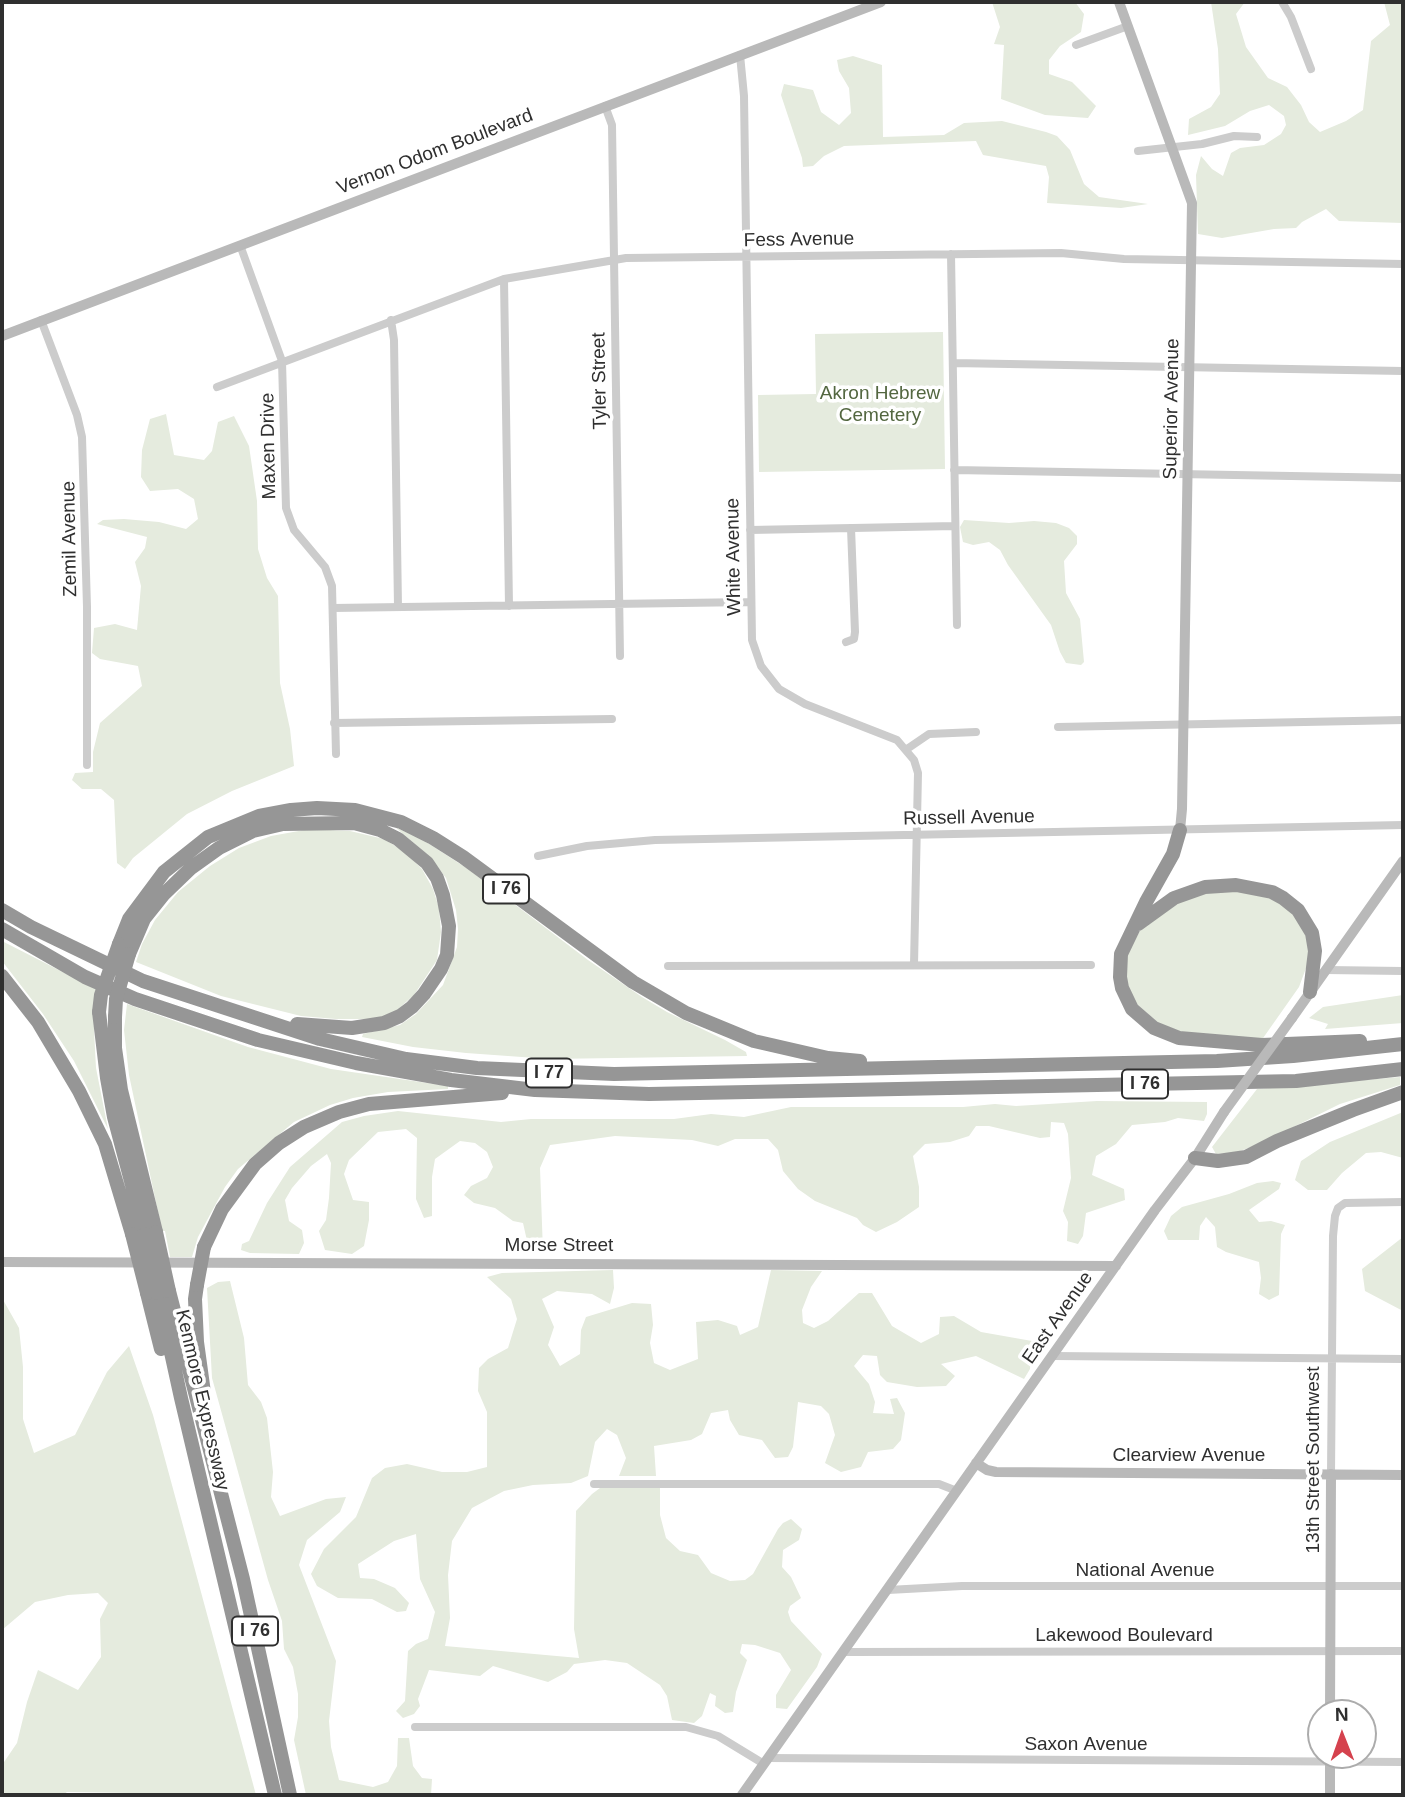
<!DOCTYPE html>
<style>
body{margin:0}
#map{position:relative;width:1405px;height:1797px;overflow:hidden;background:#fff;font-family:Arial,sans-serif}
canvas{display:block}
.frame{position:absolute;inset:0;border:4px solid #2f2f2f;pointer-events:none}
.north{position:absolute;left:1307px;top:1699px;width:70px;height:70px;box-sizing:border-box;background:#fff;border:2px solid #acacac;border-radius:50%;rotate:359deg;font-size:19px;font-weight:700;line-height:28px;text-align:center;color:#2f2f2f}
.north::after{content:'';display:block;margin:auto;width:24px;height:32px;background:#d5424e;clip-path:polygon(50% 0,100% 100%,50% 72%,0 100%)}
</style>
<div id="map">
<canvas width="1405" height="1797"></canvas>
<div class="frame"></div>
<div class="north">N</div>
</div>
<script>
const c = document.querySelector('canvas').getContext('2d');
c.lineJoin = 'round';
function fill(path, color) {
  c.fillStyle = color;
  c.fill(path, 'evenodd');
}
function shape(rows) {
  const path = new Path2D();
  for (const r of rows) {
    path.moveTo(r[0], r[1]);
    for (let i = 2; i < r.length; i += 2) path.lineTo(r[i], r[i + 1]);
  }
  return path;
}
function strokePath(path, color, width, dash) {
  c.strokeStyle = color;
  c.lineWidth = width;
  c.lineCap = dash ? 'butt' : 'round';
  c.setLineDash(dash || []);
  c.stroke(path);
}
function label(font, color, halo, rows, align = 'center') {
  c.font = font + ' Arial,sans-serif';
  c.lineWidth = 7;
  c.setLineDash([]);
  c.textBaseline = 'middle';
  c.strokeStyle = halo;
  c.fillStyle = color;
  for (const [text, x, y, turn = 0] of rows) {
    c.save();
    c.translate(x, y);
    c.rotate((+turn || 0) * Math.PI / 180);
    c.textAlign = isNaN(turn) ? turn : align;
    if (halo) c.strokeText(text, 0, 0);
    c.fillText(text, 0, 0);
    c.restore();
  }
}
const green = shape([
 [992,2,1075,2,1084,14,1081,32,1060,46,1049,60,1049,74,1072,82,1096,106,1088,118,1045,115,1001,99,1004,45,994,44,1000,27],
 [1211,2,1245,2,1236,14,1246,47,1268,78,1287,87,1301,105,1309,122,1320,132,1346,121,1363,110,1371,41,1390,25,1384,2,1403,2,1403,223,1339,221,1326,209,1302,222,1296,228,1274,229,1222,238,1198,234,1196,175,1201,156,1212,169,1223,176,1231,153,1240,148,1264,145,1281,134,1286,125,1284,116,1269,105,1250,111,1225,126,1188,135,1189,119,1211,107,1220,94,1218,49],
 [853,56,882,65,883,137,944,135,964,123,1002,121,1046,132,1057,136,1070,150,1084,184,1099,197,1148,204,1121,208,1047,203,1049,177,1046,166,983,155,976,141,844,146,824,156,813,166,803,167,802,158,781,95,784,84,813,90,821,112,839,125,851,113,849,88,839,71,837,60],
 [943,332,945,469,759,472,758,395,816,394,815,334],
 [166,414,174,455,204,460,212,451,218,422,234,416,249,446,257,501,258,549,267,578,278,596,280,683,290,729,294,766,232,791,187,814,133,858,125,869,117,863,114,800,101,789,82,789,72,780,75,773,93,772,93,752,100,723,142,686,138,666,100,659,92,653,94,628,115,624,137,630,141,586,135,562,145,548,147,537,97,524,103,520,124,519,159,522,186,529,198,519,194,499,178,489,150,491,141,477,142,450,150,419],
 [964,520,1009,523,1034,521,1056,523,1069,528,1077,536,1077,544,1064,561,1066,593,1080,619,1084,662,1081,665,1066,663,1060,652,1051,625,1008,565,1000,550,989,542,973,545,963,542,960,527],
 [395,827,420,838,468,869,588,960,642,997,667,1012,725,1040,746,1052,747,1056,550,1059,466,1053,413,1047,362,1037,363,1034,400,1025,416,1014,443,985,457,947,458,929,456,910,446,878,429,856],
 [310,829,350,831,384,839,405,852,422,869,433,889,439,908,441,932,437,960,414,995,396,1011,377,1019,336,1019,301,1016,221,996,136,962,142,944,155,920,178,892,210,866,239,848,271,836],
 [1204,892,1260,892,1288,907,1309,936,1309,960,1299,987,1261,1041,1181,1033,1162,1026,1132,1000,1127,991,1124,960,1139,932,1154,915,1177,901],
 [2,941,96,989,94,1030,96,1068,108,1129,74,1061,43,1014,2,961],
 [1403,995,1403,1023,1325,1029,1328,1024,1309,1018,1323,1007],
 [127,1004,248,1047,331,1069,448,1086,448,1089,388,1092,353,1098,330,1105,294,1122,238,1169,225,1187,198,1237,192,1257,170,1257,165,1231,162,1231,129,1075,124,1030],
 [1400,1077,1400,1085,1340,1104,1259,1144,1235,1153,1216,1154,1212,1147,1257,1089],
 [1097,1101,1207,1102,1207,1114,1204,1121,1178,1118,1165,1122,1132,1125,1116,1144,1096,1156,1092,1175,1124,1189,1125,1200,1086,1213,1083,1236,1078,1244,1067,1241,1068,1222,1063,1211,1071,1178,1068,1134,1064,1123,1051,1122,1050,1137,1040,1138,989,1126,976,1126,969,1136,950,1142,925,1144,913,1156,919,1187,919,1207,897,1222,876,1232,863,1225,857,1218,815,1201,798,1189,783,1171,778,1150,768,1139,735,1139,718,1146,692,1140,615,1136,550,1145,540,1168,543,1252,530,1254,523,1223,513,1221,495,1208,474,1203,464,1195,471,1186,487,1178,493,1167,487,1152,475,1143,460,1141,435,1159,432,1177,432,1216,424,1218,416,1199,417,1138,406,1129,378,1132,349,1160,344,1174,353,1200,369,1202,369,1220,364,1246,352,1254,325,1250,319,1231,326,1220,329,1198,331,1163,327,1154,311,1166,292,1188,285,1200,289,1221,302,1230,304,1243,299,1254,250,1253,241,1250,242,1244,249,1241,267,1203,290,1167,342,1122,364,1116,398,1111,501,1122,531,1119,674,1119,711,1114,744,1117,791,1107,963,1107,995,1104,1016,1106],
 [1403,1112,1403,1158,1381,1152,1366,1153,1342,1173,1327,1190,1308,1190,1295,1180,1301,1161,1330,1142],
 [1273,1181,1281,1183,1279,1189,1249,1210,1259,1222,1271,1221,1285,1225,1281,1234,1279,1295,1269,1300,1259,1294,1261,1278,1259,1262,1226,1252,1217,1247,1215,1227,1206,1217,1200,1226,1199,1240,1168,1240,1164,1231,1171,1216,1182,1207,1229,1194,1257,1183],
 [1403,1237,1403,1311,1365,1291,1362,1269],
 [613,1270,614,1288,610,1304,592,1294,557,1291,542,1299,554,1327,548,1345,560,1366,580,1354,581,1330,586,1317,632,1303,651,1304,653,1325,650,1343,654,1363,670,1370,698,1359,696,1322,718,1320,737,1326,740,1335,758,1327,771,1270,822,1271,811,1287,802,1310,803,1323,814,1328,828,1321,859,1293,872,1293,892,1326,921,1343,939,1334,940,1317,954,1316,981,1332,1032,1341,1030,1369,1024,1379,976,1356,941,1364,955,1376,946,1386,917,1387,887,1382,880,1375,877,1356,863,1355,854,1366,869,1384,875,1402,873,1413,894,1414,890,1399,897,1398,905,1413,901,1440,893,1449,868,1452,861,1467,841,1472,825,1463,835,1435,829,1414,821,1406,798,1402,793,1447,788,1457,775,1458,762,1440,739,1435,730,1420,728,1410,711,1413,702,1434,691,1440,654,1446,656,1476,619,1476,626,1458,617,1435,607,1429,595,1442,588,1476,571,1483,533,1485,504,1491,472,1508,452,1541,448,1575,450,1618,445,1646,579,1658,574,1629,576,1511,592,1494,600,1488,660,1487,660,1515,666,1538,680,1551,698,1555,711,1573,730,1581,745,1580,753,1574,778,1529,783,1523,791,1519,802,1529,799,1540,783,1550,782,1567,791,1577,801,1598,790,1606,788,1612,791,1621,822,1654,817,1667,787,1709,776,1708,776,1695,791,1670,780,1653,755,1645,742,1644,740,1653,747,1660,736,1692,733,1712,725,1713,715,1706,716,1696,710,1693,702,1716,694,1723,672,1720,667,1696,660,1685,627,1663,605,1660,574,1664,567,1672,548,1682,493,1666,480,1676,429,1670,418,1699,420,1706,414,1714,403,1718,396,1711,405,1701,408,1651,416,1644,428,1639,435,1612,420,1579,416,1534,394,1541,358,1564,360,1578,374,1579,395,1588,409,1603,406,1611,397,1612,372,1599,338,1598,317,1586,311,1574,324,1549,356,1517,372,1478,385,1468,407,1464,442,1472,467,1472,487,1467,487,1412,478,1391,479,1368,488,1359,508,1348,517,1319,511,1299,487,1277,502,1273],
 [230,1281,244,1338,248,1385,261,1402,267,1418,273,1472,271,1497,280,1516,326,1499,346,1497,340,1512,307,1540,299,1565,336,1661,329,1721,331,1747,339,1780,373,1787,388,1782,397,1766,398,1738,409,1738,413,1766,422,1778,432,1779,431,1795,306,1795,294,1740,298,1717,298,1694,293,1667,284,1649,282,1621,268,1580,212,1378,207,1288,218,1282],
 [2,1298,19,1328,23,1367,23,1419,34,1453,75,1435,107,1372,129,1346,153,1415,256,1795,67,1792,63,1795,2,1795,2,1765,17,1743,27,1702,38,1670,78,1690,101,1657,100,1619,108,1603,98,1593,68,1595,35,1602,2,1630]
]);
const street = shape([
 [1282,2,1291,17,1311,69],
 [1076,45,1128,26],
 [740,55,744,96,752,640,761,666,779,689,805,704,897,740,914,760,918,773,914,965],
 [605,106,612,125,620,656],
 [1138,151,1202,144,1234,136,1257,137],
 [240,245,282,361,286,508,294,530,325,567,332,586,336,754],
 [951,254,957,625],
 [504,279,509,606],
 [41,320,77,415,82,437,87,607,87,765],
 [391,320,394,340,398,607],
 [953,363,1403,371],
 [217,387,504,279,626,258,1061,253,1124,259,1403,264],
 [954,470,1403,478],
 [750,530,955,526],
 [333,608,751,602],
 [846,642,854,639,855,632,851,528],
 [334,723,612,719],
 [1058,727,1403,720],
 [907,749,929,734,976,732],
 [538,856,587,846,655,840,1403,825],
 [668,966,1091,965],
 [1326,970,1403,971],
 [1053,1356,1403,1359],
 [1331,1474,1333,1236,1335,1216,1338,1208,1345,1203,1403,1202],
 [594,1484,939,1484,957,1491],
 [888,1590,962,1586,1403,1586],
 [844,1652,1403,1651],
 [415,1727,686,1727,718,1736,764,1764],
 [768,1758,1403,1762]
]);
const secondary = shape([
 [1119,2,1192,203,1182,809,1180,830],
 [2,336,881,2],
 [1292,1018,1403,861],
 [2,1262,1116,1266],
 [976,1463,987,1470,996,1472,1403,1475],
 [1330,1713,1331,1474],
 [742,1795,1155,1210,1195,1158,1224,1112],
 [1330,1795,1330,1755]
]);
const highway = shape([
 [1180,830,1173,854,1146,902,1121,954,1120,977,1122,988,1132,1009,1154,1028,1179,1038,1262,1045,1360,1041],
 [2,910,31,927,143,981,320,1039,406,1059,477,1068,614,1074,1217,1061,1293,1056,1403,1044],
 [1138,924,1174,898,1205,887,1236,885,1272,892,1283,898,1298,910,1312,933,1315,951,1310,992],
 [2,929,85,977,135,999,258,1040,356,1063,451,1080,535,1090,649,1094,1296,1081,1403,1069],
 [119,944,129,919,164,872,208,837,259,816,291,810,317,808,355,810,401,822,433,838,463,857,633,982,686,1013,754,1041,828,1058,860,1061],
 [129,954,144,919,164,894,191,868,219,848,253,831,283,824,354,823,380,830,398,839,427,863,437,878,443,895,449,926,447,955,441,969,424,994,412,1007,400,1016,384,1023,352,1028,297,1024],
 [2,976,38,1022,79,1091,105,1144,132,1234],
 [99,1012,107,1078,114,1117,145,1234],
 [115,1017,115,1048,121,1090,156,1232],
 [1195,1158,1218,1161,1246,1157,1277,1141,1353,1110,1403,1092],
 [204,1247,222,1209,255,1164,279,1143,304,1127,339,1112,369,1104,502,1093],
 [197,1285,195,1299,197,1342,205,1400],
 [169,1291,243,1579,290,1795],
 [147,1293,161,1349],
 [158,1293,181,1398,275,1795]
]);
const secondaryBridge = shape([
 [1224,1112,1292,1018]
]);
const highwayBridge = shape([
 [99,1012,101,995,119,944],
 [115,1017,116,999,129,954],
 [156,1232,169,1291],
 [132,1234,147,1293],
 [145,1234,158,1293],
 [197,1285,204,1247]
]);
const shields = [
 [506,889,46],
 [549,1073,46],
 [1145,1084,46],
 [255,1631,46]
];
const shieldNames = [
 ["I 76",506,889],
 ["I 77",549,1073],
 ["I 76",1145,1084],
 ["I 76",255,1631]
];
const streetNames = [
 ["Vernon Odom Boulevard",435,152,-21],
 ["Fess Avenue",799,240,-1],
 ["Tyler Street",600,381,-91],
 ["Superior Avenue",1172,409,-89],
 ["Maxen Drive",269,446,-91],
 ["Zemil Avenue",70,539,-91],
 ["White Avenue",734,557,-91],
 ["Russell Avenue",969,818,-1],
 ["Morse Street",559,1246],
 ["East Avenue",1058,1318,-55],
 ["Kenmore Expressway",202,1400,77],
 ["Clearview Avenue",1189,1456],
 ["13th Street Southwest",1314,1460,-90],
 ["National Avenue",1145,1571],
 ["Lakewood Boulevard",1124,1636],
 ["Saxon Avenue",1086,1745]
];
const parkNames = [
 ["Akron Hebrew",880,394],
 ["Cemetery",880,416]
];
fill(green, '#e5ebde');
strokePath(street, '#ccc', 8);
strokePath(secondary, '#b9b9b9', 10);
strokePath(highway, '#969696', 14);
strokePath(secondaryBridge, '#b9b9b9', 10);
strokePath(highwayBridge, '#969696', 14);
for (const [x, y, w] of shields) {
  const box = new Path2D();
  box.roundRect(x - w / 2, y - 14.5, w, 29, 5);
  c.fillStyle = '#fff';
  c.fill(box);
  strokePath(box, '#2f2f2f', 2);
}
label('bold 18px', '#2f2f2f', null, shieldNames);
label('19px', '#2f2f2f', '#fff', streetNames);
label('19px', '#536740', '#fff', parkNames);
</script>
